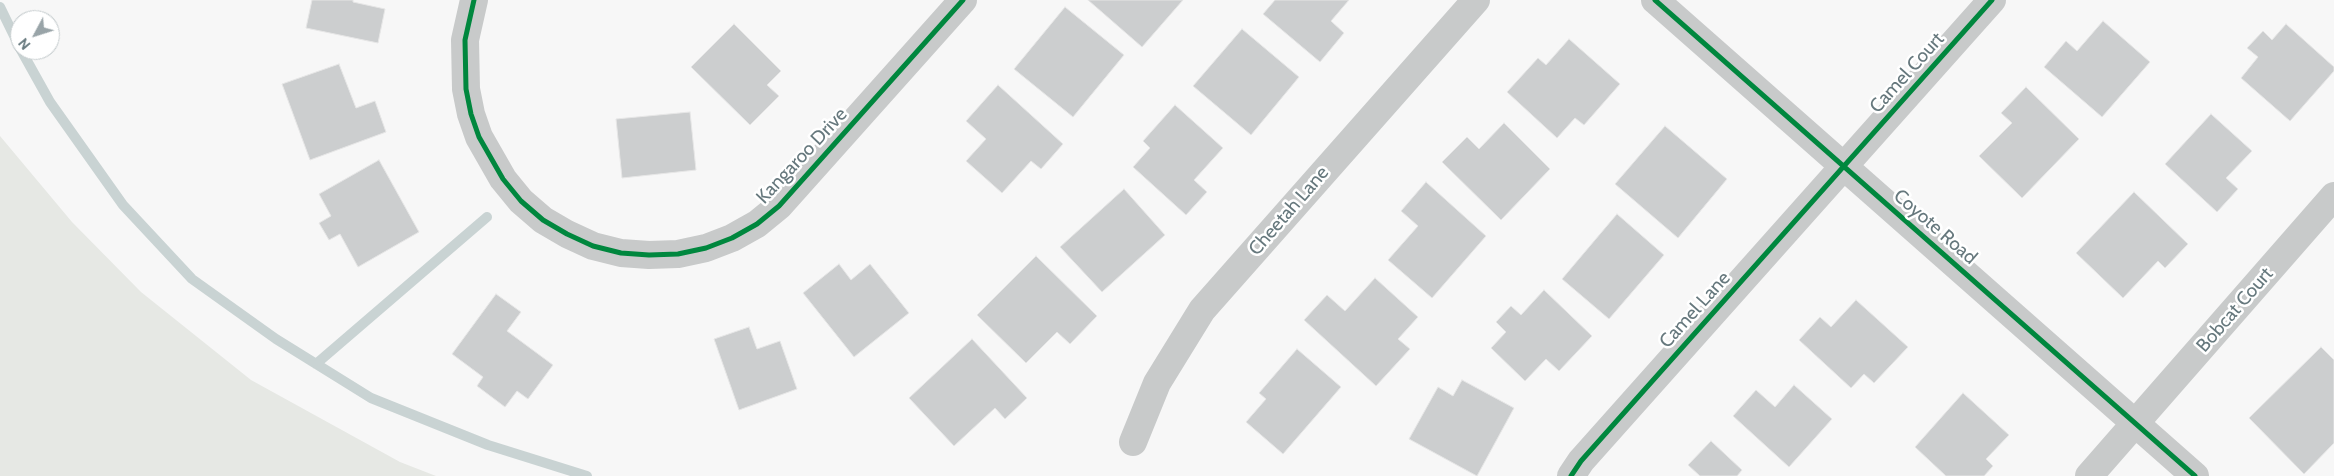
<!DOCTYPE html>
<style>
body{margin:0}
#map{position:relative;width:2334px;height:476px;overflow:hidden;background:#f7f7f7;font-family:Cabin,sans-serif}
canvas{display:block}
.north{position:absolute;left:10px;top:10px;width:50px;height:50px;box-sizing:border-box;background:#fff;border:1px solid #c2c9cb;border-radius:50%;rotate:230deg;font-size:14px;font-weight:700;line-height:20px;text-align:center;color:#66787d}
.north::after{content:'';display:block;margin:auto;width:18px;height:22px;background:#99a4a8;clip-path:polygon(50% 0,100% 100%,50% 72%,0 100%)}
</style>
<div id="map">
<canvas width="2334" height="476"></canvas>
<div class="north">N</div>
</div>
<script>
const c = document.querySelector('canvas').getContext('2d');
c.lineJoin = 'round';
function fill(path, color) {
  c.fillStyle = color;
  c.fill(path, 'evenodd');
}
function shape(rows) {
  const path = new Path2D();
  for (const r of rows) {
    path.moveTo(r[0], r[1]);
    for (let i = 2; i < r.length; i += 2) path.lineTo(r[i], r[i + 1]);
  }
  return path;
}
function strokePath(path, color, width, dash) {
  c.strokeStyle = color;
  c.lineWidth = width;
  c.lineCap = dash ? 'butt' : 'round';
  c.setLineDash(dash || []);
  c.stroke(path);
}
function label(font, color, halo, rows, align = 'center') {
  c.font = font + ' Cabin,sans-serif';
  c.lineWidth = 5;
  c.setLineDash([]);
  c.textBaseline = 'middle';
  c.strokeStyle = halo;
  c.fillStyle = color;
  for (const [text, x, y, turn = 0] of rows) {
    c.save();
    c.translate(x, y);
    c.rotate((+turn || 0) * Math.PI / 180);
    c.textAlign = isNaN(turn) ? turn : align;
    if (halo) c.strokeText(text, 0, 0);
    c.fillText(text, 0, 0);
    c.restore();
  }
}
const green = shape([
 [0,136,72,222,141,292,251,380,400,462,436,476,0,476]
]);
const stream = shape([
 [0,7,20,48],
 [21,50,50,102,123,205,192,279,276,339,371,398,488,445,587,476],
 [316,364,487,217]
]);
const building = shape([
 [312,0,353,0,353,2,385,9,378,43,306,28,312,0],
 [1088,0,1183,0,1142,47,1088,0],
 [1275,0,1349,0,1331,21,1344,33,1320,62,1263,14,1275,0],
 [1065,7,1124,55,1073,117,1014,69,1065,7],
 [2103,21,2150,62,2102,117,2044,67,2066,41,2077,51,2103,21],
 [734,24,781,71,767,85,779,96,750,125,691,67,734,24],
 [2286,24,2334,67,2334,71,2290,121,2241,78,2258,57,2247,48,2263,31,2272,40,2286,24],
 [1242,29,1299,77,1251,135,1193,86,1242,29],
 [1569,39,1620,84,1584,125,1575,118,1557,138,1507,92,1538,58,1546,65,1569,39],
 [339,64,356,108,375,101,386,132,310,160,282,84,339,64],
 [998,85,1063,144,1041,169,1031,161,1002,193,966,161,986,139,966,121,998,85],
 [2026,87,2079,139,2022,198,1979,156,2012,123,2001,113,2026,87],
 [1175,105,1223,148,1194,180,1207,192,1186,215,1133,167,1150,148,1143,141,1175,105],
 [690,112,696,170,622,178,616,119,690,112],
 [2211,114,2252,151,2226,178,2238,189,2217,212,2165,164,2211,114],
 [1504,123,1550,169,1501,220,1442,162,1467,137,1479,149,1504,123],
 [1665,126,1727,179,1678,238,1615,184,1665,126],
 [379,160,419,232,358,267,340,234,329,240,319,223,331,216,319,194,379,160],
 [1426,182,1486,236,1432,298,1388,260,1418,226,1401,211,1426,182],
 [1124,189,1165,235,1102,292,1060,247,1124,189],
 [2134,192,2188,244,2165,268,2158,261,2123,298,2076,253,2134,192],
 [1617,214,1664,255,1609,319,1562,279,1617,214],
 [1036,256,1097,316,1070,344,1057,332,1026,363,977,315,1036,256],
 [839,264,851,280,870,264,909,313,854,357,803,293,839,264],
 [1375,278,1418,317,1398,339,1410,349,1376,386,1304,320,1327,295,1345,311,1375,278],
 [1544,290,1592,336,1559,371,1546,359,1525,381,1491,348,1506,332,1496,322,1511,306,1521,315,1544,290],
 [496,294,521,312,507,331,553,365,528,399,517,391,505,407,477,386,483,377,452,354,496,294],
 [1856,300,1908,347,1874,383,1864,374,1851,388,1799,340,1820,317,1831,327,1856,300],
 [749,327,757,349,780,341,797,389,739,410,714,339,749,327],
 [972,339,1027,398,1005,419,995,408,954,446,909,398,972,339],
 [2321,347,2334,360,2334,443,2304,474,2249,418,2321,347],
 [1297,349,1341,387,1283,454,1246,422,1266,399,1259,393,1297,349],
 [1462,380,1514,408,1477,476,1409,439,1438,387,1453,396,1462,380],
 [1794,385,1832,419,1789,467,1733,416,1756,390,1775,407,1794,385],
 [1963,393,2009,435,1986,459,1993,466,1984,476,1946,476,1915,447,1963,393],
 [1711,441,1742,470,1737,476,1700,476,1688,465,1711,441]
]);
const minor = shape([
 [474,0,465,40,466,89,471,114,479,137,503,179,521,201,543,220,567,234,593,246,621,253,649,255,678,254,706,248,732,238,757,224,779,206,963,0],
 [1655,0,2195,476],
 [1133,442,1157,383,1202,310,1476,0],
 [1571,476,1581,461,1992,0],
 [2089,476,2334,196]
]);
const cycleway = shape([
 [474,0,465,40,466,89,471,114,479,137,503,179,521,201,543,220,567,234,593,246,621,253,649,255,678,254,706,248,732,238,757,224,779,206,963,0],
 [1655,0,2195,476],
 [1571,476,1581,461,1992,0]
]);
const streetNames = [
 ["Camel Court",1907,73,-48],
 ["Kangaroo Drive",802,156,-47],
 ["Cheetah Lane",1289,211,-49],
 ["Coyote Road",1935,227,41],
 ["Camel Lane",1695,310,-48],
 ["Bobcat Court",2235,310,-49]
];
fill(green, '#e6e8e4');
strokePath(stream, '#c9d3d3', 10);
fill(building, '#cccecf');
strokePath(building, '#e6e6e6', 1);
strokePath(minor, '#c8caca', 28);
strokePath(cycleway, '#00873e', 5);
label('19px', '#66787d', '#fff', streetNames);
</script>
